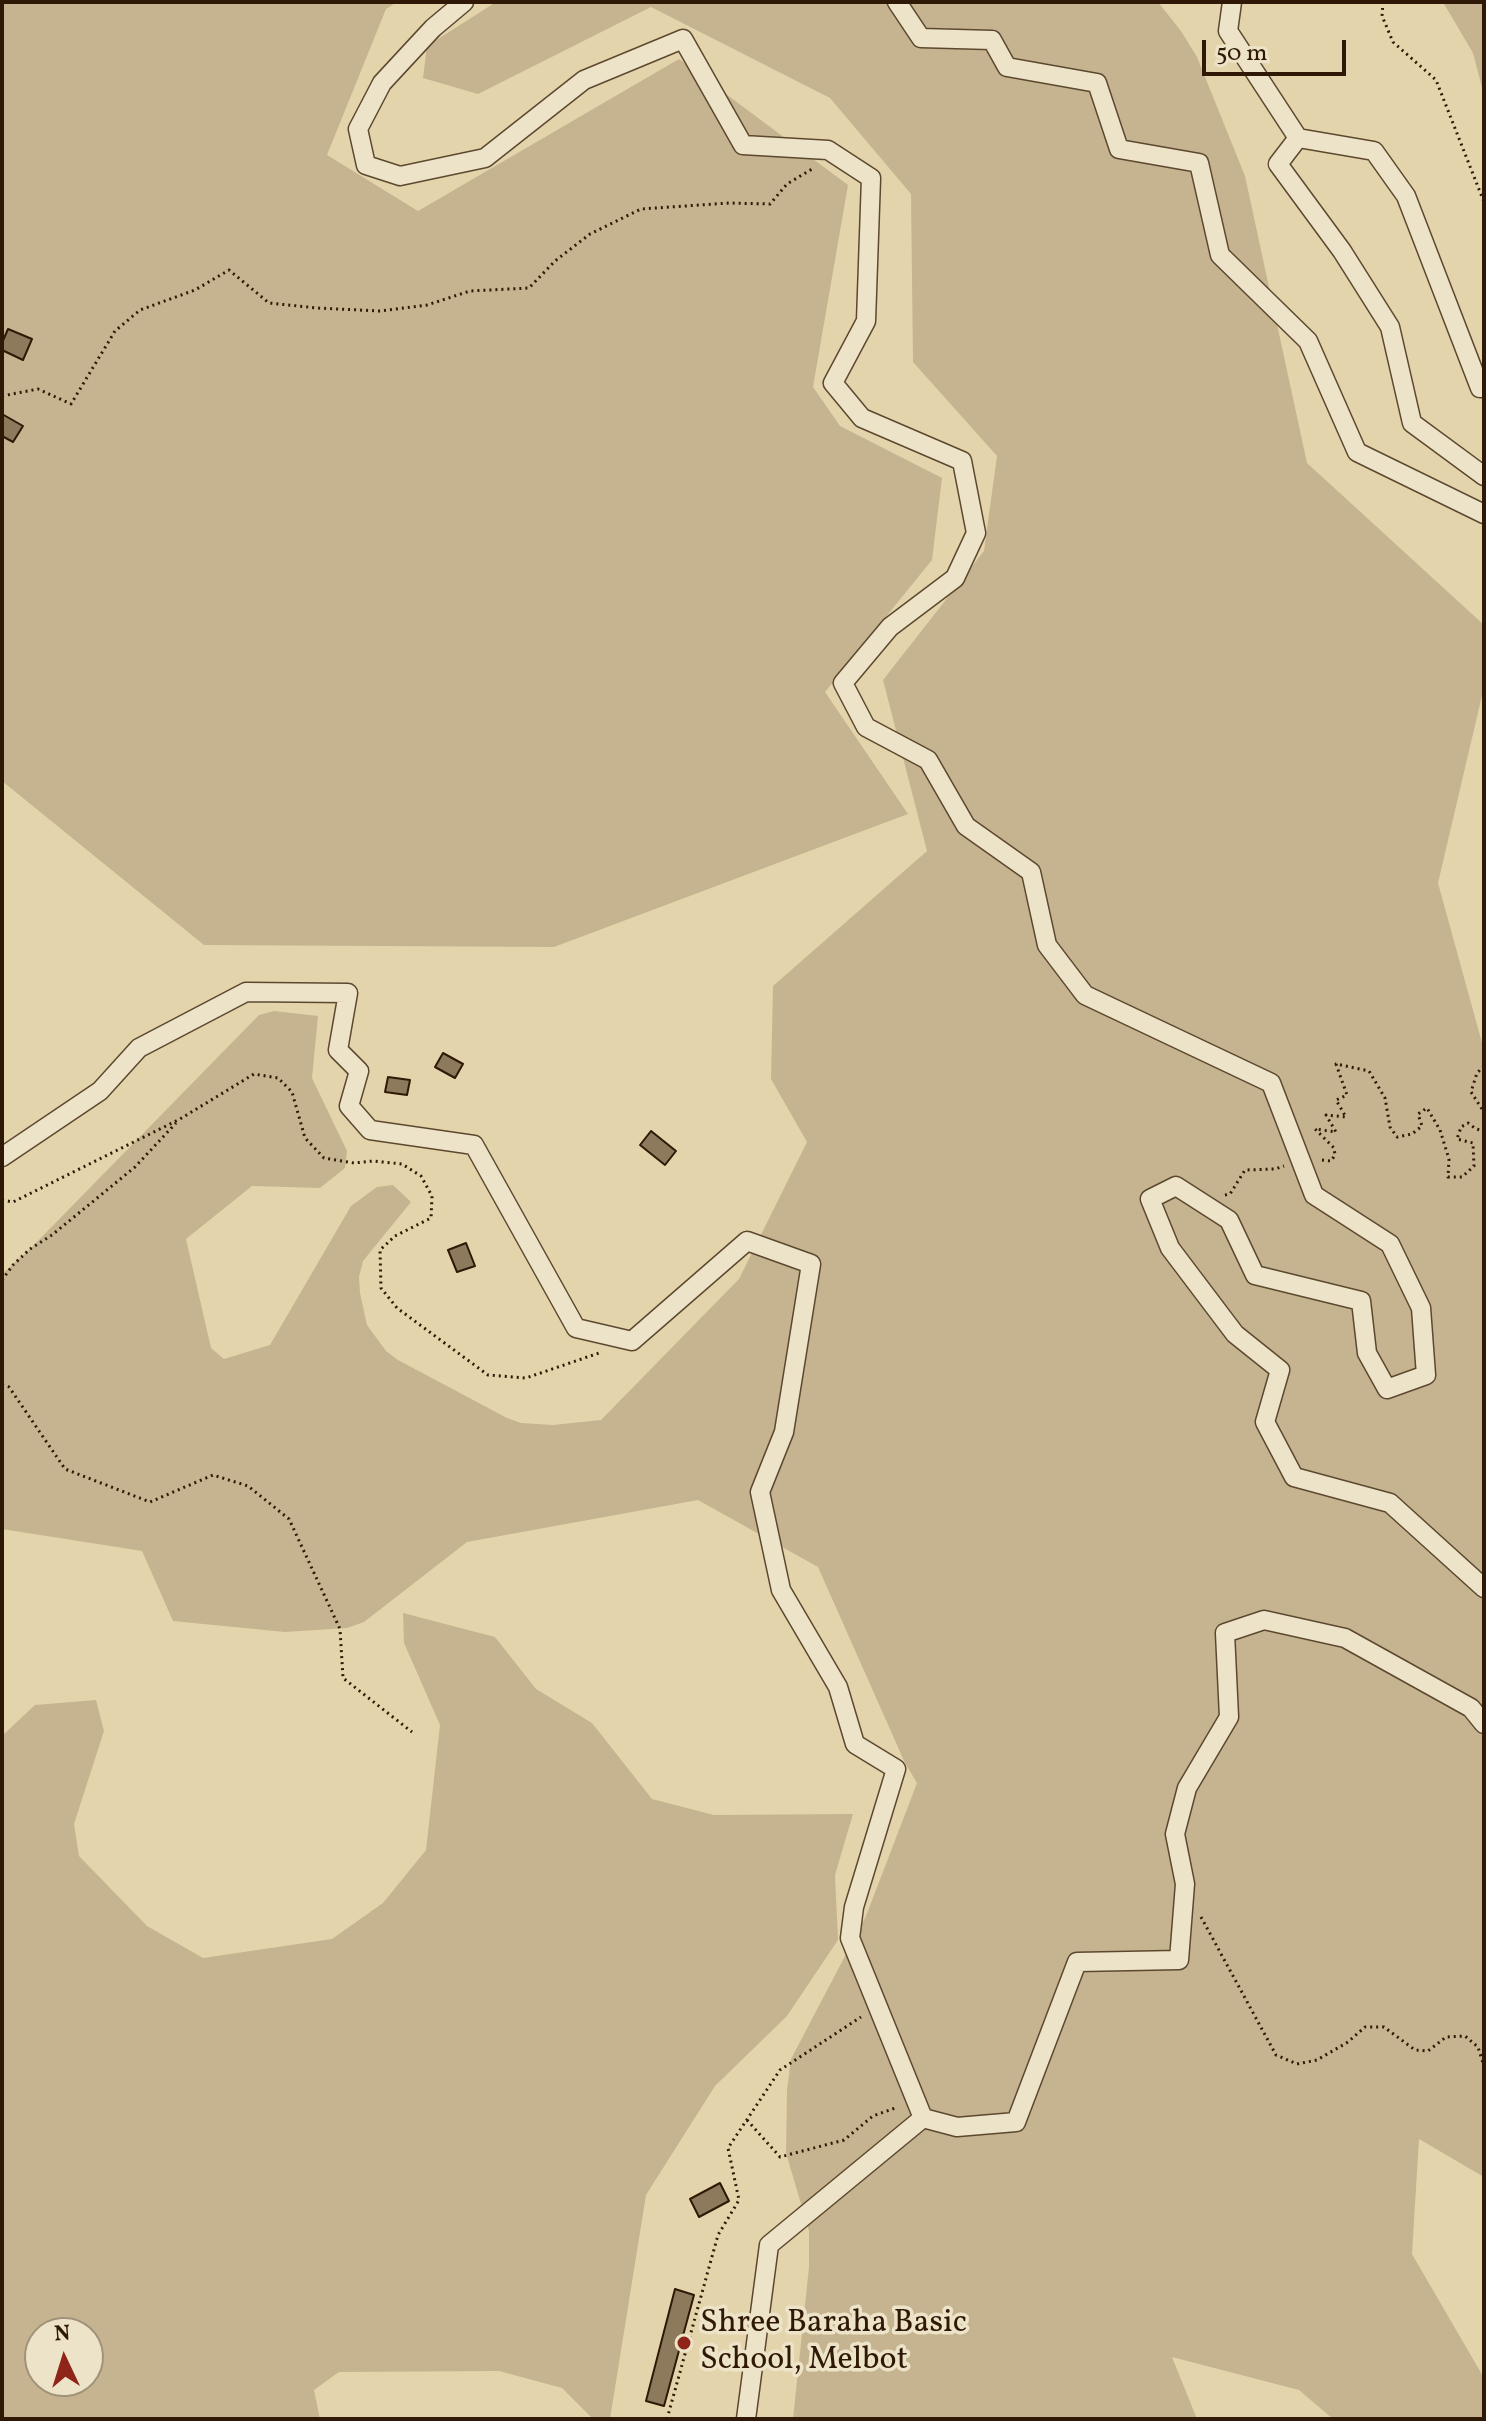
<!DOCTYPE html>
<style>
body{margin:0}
#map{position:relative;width:1486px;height:2421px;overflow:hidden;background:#e4d4ab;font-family:Vollkorn,serif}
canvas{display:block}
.frame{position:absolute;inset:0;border:4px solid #2f1906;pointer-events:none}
.north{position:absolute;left:24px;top:2317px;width:80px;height:80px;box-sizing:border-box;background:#ede3c8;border:2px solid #a1927a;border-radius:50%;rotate:356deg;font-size:22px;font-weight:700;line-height:32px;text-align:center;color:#2f1906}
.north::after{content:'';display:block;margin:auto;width:28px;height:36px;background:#8f2418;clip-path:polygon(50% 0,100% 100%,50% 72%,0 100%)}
.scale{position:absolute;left:1202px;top:40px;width:144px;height:36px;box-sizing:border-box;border:4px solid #2f1906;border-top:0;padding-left:10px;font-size:24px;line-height:28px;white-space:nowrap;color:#2f1906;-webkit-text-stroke:6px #ede3c8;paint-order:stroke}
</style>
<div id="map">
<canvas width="1486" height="2421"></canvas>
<div class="frame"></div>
<div class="north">N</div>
<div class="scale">50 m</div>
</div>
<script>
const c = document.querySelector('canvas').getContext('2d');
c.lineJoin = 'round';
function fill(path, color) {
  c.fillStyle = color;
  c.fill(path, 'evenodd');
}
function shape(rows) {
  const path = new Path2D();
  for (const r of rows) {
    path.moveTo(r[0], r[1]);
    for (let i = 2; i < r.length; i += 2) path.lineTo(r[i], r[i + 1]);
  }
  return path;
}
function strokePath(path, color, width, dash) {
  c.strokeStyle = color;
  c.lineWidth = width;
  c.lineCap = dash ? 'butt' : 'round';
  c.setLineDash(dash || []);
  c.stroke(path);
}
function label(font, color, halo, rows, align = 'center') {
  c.font = font + ' Vollkorn,serif';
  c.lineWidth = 7;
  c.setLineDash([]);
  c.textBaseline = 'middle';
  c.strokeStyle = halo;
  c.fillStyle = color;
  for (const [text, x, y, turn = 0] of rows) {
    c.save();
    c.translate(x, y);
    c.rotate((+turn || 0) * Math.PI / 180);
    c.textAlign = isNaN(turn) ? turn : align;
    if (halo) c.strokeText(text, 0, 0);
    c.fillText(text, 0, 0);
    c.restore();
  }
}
const green = shape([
 [2,2,397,2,386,9,327,155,418,211,679,59,848,185,813,387,840,426,942,478,932,560,825,692,908,814,554,947,204,945,2,781],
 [496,2,1158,2,1181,31,1197,57,1245,176,1307,463,1484,625,1484,687,1438,883,1484,1050,1484,2177,1419,2139,1412,2254,1484,2378,1484,2419,1333,2419,1299,2390,1172,2357,1197,2419,793,2419,809,2267,809,2231,786,2153,787,2090,791,2059,866,1916,917,1783,905,1763,818,1567,698,1500,467,1542,364,1622,347,1628,285,1632,173,1621,142,1551,2,1529,2,1274,30,1249,259,1015,274,1011,318,1016,312,1078,347,1151,345,1168,320,1188,252,1186,186,1239,211,1348,224,1359,270,1345,351,1206,377,1187,393,1185,411,1202,363,1261,359,1277,360,1293,367,1325,386,1351,398,1360,507,1418,521,1423,553,1425,601,1420,739,1279,807,1142,771,1079,773,986,927,851,883,680,984,551,997,456,913,362,911,194,830,98,651,7,478,94,423,78,427,46],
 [1443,2,1484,2,1484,95,1473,53],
 [403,1613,495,1637,536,1689,592,1723,652,1799,714,1815,853,1814,835,1875,838,1940,787,2016,715,2086,646,2195,610,2419,593,2419,562,2388,499,2371,339,2372,314,2390,320,2419,2,2419,2,1736,35,1705,96,1700,104,1731,74,1824,79,1856,147,1926,203,1958,332,1939,383,1903,426,1850,440,1725,404,1643],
 [40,2333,88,2333,88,2381,40,2381]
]);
const building = shape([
 [8,329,32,339,23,360,2,350,2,343,8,329],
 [2,414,23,426,13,442,2,436,2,414],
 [443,1053,463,1064,455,1078,435,1067,443,1053],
 [388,1077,410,1080,407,1095,385,1092,388,1077],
 [651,1131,676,1151,665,1165,640,1145,651,1131],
 [466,1243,475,1266,457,1272,448,1250,466,1243],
 [720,2183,729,2201,699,2217,690,2199,720,2183],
 [675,2289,694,2295,664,2406,646,2401,675,2289]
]);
const path = shape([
 [1383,2,1382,16,1393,42,1436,80,1484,202],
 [2,396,38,389,71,404,115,331,140,310,195,290,229,270,269,303,317,308,380,311,427,305,470,291,529,288,555,261,590,234,641,209,729,203,770,204,787,184,812,169],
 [1484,1066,1477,1073,1471,1092,1484,1112],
 [1322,1160,1331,1161,1335,1155,1334,1148,1315,1129,1336,1132,1326,1115,1346,1117,1336,1100,1347,1095,1336,1064,1369,1071,1385,1098,1390,1127,1397,1137,1412,1134,1422,1126,1418,1114,1427,1108,1440,1130,1449,1159,1448,1177,1462,1177,1474,1166,1473,1143,1457,1139,1461,1127,1468,1123,1476,1129,1484,1131],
 [1225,1195,1230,1194,1245,1170,1275,1169,1284,1166],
 [2,1200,13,1202,180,1119,254,1074,278,1078,292,1092,305,1138,324,1158,354,1163,373,1161,402,1164,421,1176,432,1196,431,1218,395,1236,380,1250,381,1288,397,1308,488,1375,526,1378,599,1353],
 [2,1280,13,1265,30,1249,52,1235,135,1167,176,1123],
 [2,1385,9,1387,65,1469,150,1502,213,1475,248,1486,289,1519,340,1629,343,1678,412,1732],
 [1201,1917,1276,2055,1297,2064,1317,2060,1348,2042,1365,2027,1384,2027,1415,2050,1428,2051,1446,2037,1465,2036,1478,2047,1484,2066],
 [747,2120,780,2157,844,2140,873,2116,898,2107],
 [667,2419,718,2235,739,2200,728,2148,780,2070,861,2017]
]);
const minor = shape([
 [464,2,433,28,382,83,358,129,366,165,400,176,485,158,584,80,683,39,743,145,828,150,871,178,866,321,833,383,862,418,962,461,976,533,955,578,890,627,843,683,866,727,928,760,966,826,1031,872,1047,945,1085,995,1271,1083,1314,1195,1390,1244,1421,1308,1426,1375,1387,1389,1367,1353,1361,1301,1255,1275,1229,1220,1176,1186,1150,1199,1170,1248,1235,1334,1280,1370,1265,1422,1294,1477,1390,1503,1484,1588],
 [897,2,921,38,992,40,1007,67,1097,83,1119,149,1199,163,1220,255,1308,341,1357,452,1484,514],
 [1232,2,1228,31,1298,138],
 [1484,388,1480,388,1406,196,1374,151,1298,138,1278,164,1342,251,1390,327,1412,423,1484,476],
 [2,1157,100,1091,139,1048,246,992,348,993,338,1050,359,1071,349,1106,370,1130,474,1145,576,1328,632,1341,747,1241,811,1264,784,1432,760,1492,781,1590,838,1687,855,1744,896,1769,854,1907,850,1938,923,2118],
 [746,2419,769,2245,923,2118,957,2127,1016,2122,1077,1962,1179,1960,1185,1884,1175,1834,1187,1788,1229,1717,1225,1633,1264,1620,1345,1638,1471,1708,1484,1724]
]);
const markers = [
 [684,2343,8,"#8f2418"]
];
const poiNames = [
 ["Shree Baraha Basic",700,2325],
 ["School, Melbot",700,2362]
];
fill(green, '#c5b48f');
fill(building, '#8d7a5c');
strokePath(building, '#2f1906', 2);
strokePath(minor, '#5c482f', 21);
strokePath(path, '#2f1906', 3, [2, 4]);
strokePath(minor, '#ede3c8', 18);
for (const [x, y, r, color] of markers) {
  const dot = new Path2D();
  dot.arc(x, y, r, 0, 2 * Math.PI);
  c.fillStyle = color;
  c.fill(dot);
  strokePath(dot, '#ede3c8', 3);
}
label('32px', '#2f1906', '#ede3c8', poiNames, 'left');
</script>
